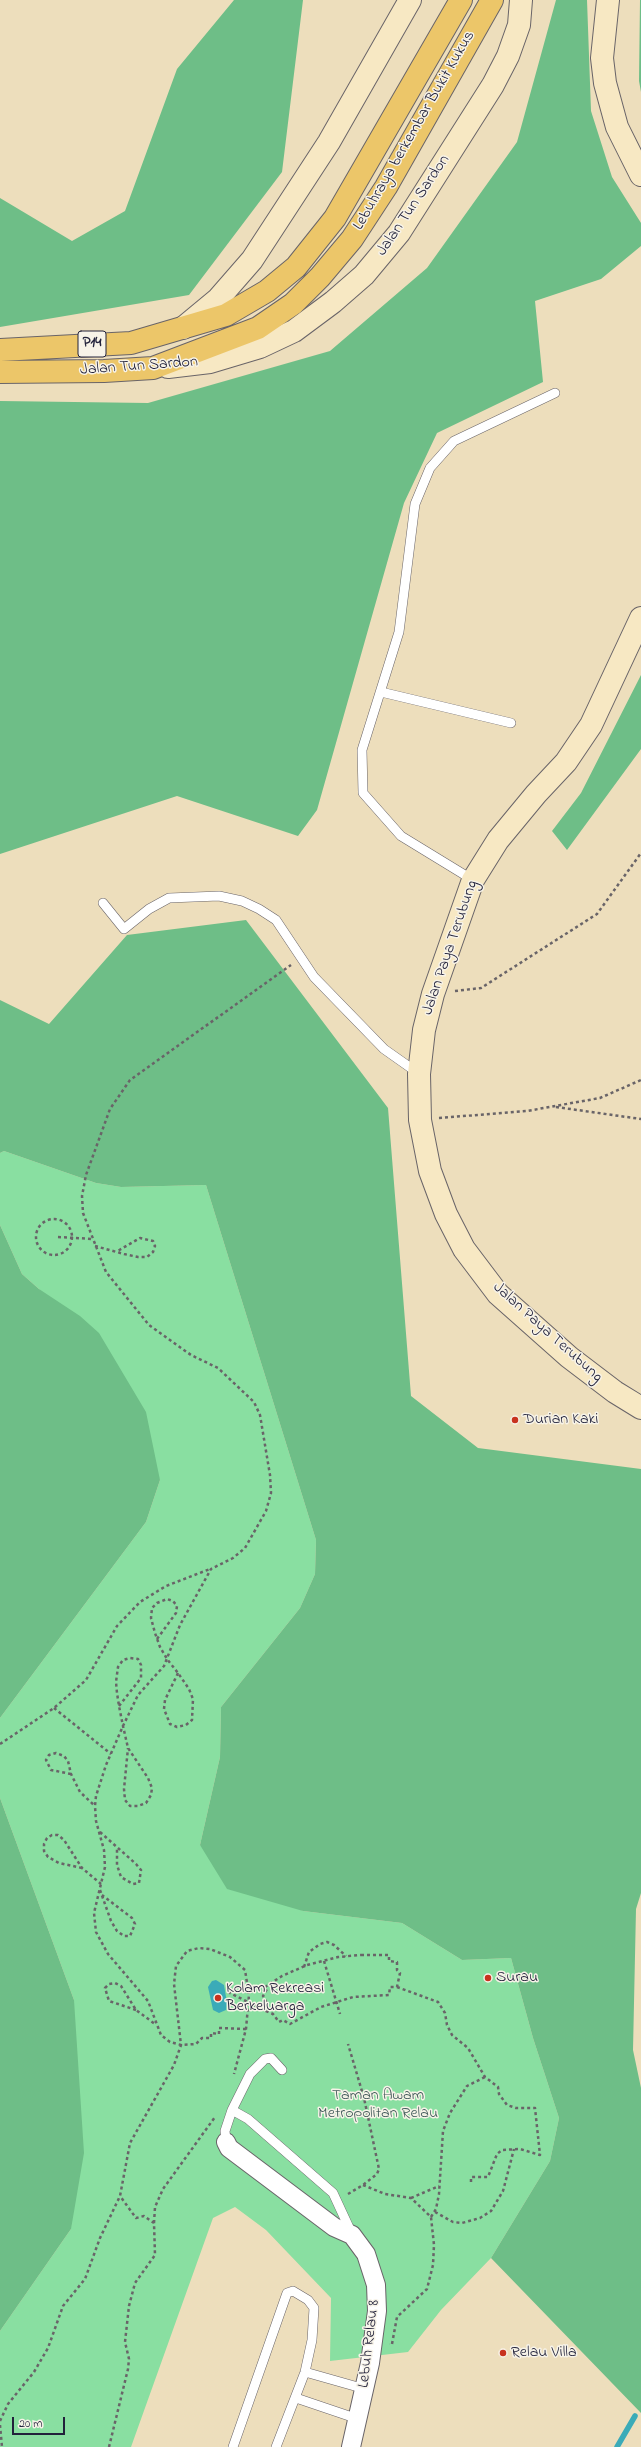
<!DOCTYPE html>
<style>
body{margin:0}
#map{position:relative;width:641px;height:2447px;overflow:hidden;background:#eddebc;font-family:"Indie Flower",sans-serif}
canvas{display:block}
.scale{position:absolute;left:12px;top:2417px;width:53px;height:18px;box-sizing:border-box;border:2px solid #22223b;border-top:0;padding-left:5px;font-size:12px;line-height:14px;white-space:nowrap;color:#22223b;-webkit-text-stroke:3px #f7f3e8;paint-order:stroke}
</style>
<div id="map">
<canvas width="641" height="2447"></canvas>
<div class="scale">20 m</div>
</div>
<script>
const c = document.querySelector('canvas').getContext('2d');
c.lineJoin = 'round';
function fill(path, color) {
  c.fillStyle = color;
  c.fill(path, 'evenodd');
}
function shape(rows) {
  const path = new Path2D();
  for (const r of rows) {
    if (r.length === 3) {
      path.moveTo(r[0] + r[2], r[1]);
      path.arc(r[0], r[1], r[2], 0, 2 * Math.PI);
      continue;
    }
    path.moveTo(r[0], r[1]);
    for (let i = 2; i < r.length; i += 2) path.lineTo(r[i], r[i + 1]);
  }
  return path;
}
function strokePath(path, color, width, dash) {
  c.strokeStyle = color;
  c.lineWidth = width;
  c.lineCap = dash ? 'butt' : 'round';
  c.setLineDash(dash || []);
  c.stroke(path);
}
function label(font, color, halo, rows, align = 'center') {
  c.font = font + ' "Indie Flower",sans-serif';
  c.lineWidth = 3;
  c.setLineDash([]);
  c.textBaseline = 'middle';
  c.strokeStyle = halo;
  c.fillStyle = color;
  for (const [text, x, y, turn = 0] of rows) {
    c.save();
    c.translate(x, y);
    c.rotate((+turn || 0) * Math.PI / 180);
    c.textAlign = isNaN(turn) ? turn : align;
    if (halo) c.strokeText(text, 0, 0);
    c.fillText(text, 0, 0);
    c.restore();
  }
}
const green = shape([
 [4,1151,96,1183,121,1187,206,1185,316,1540,315,1574,300,1608,221,1707,220,1757,200,1845,303,1911,402,1923,462,1960,511,1958,533,2038,559,2118,550,2161,491,2258,441,2310,408,2352,330,2361,331,2298,266,2230,235,2207,213,2218,131,2447,0,2447,0,2331,71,2229,74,2000,0,1798,0,1718,146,1522,160,1480,39,1289,22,1274,0,1225,0,1153]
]);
const forest = shape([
 [234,0,303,0,282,172,189,295,0,327,0,198,72,241,125,211,177,69],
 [556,0,587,0,591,111,612,177,641,223,641,246,601,279,535,301,543,382,437,433,404,503,317,810,298,836,177,796,0,854,0,401,148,403,330,351,427,268,517,142],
 [640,0,641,0,641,92,639,81],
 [641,675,641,749,567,850,552,831,581,793],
 [246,920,388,1108,411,1396,478,1448,641,1469,641,1893,636,1909,633,2050,641,2088,641,2413,491,2258,550,2161,559,2118,533,2038,511,1958,462,1960,402,1923,303,1911,227,1889,200,1845,220,1757,221,1707,300,1608,315,1574,316,1540,206,1185,121,1187,96,1183,4,1151,0,1153,0,1000,49,1024,127,935],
 [0,1225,22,1274,39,1289,80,1316,99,1333,146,1412,160,1480,146,1522,0,1718],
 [0,1798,74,2000,84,2153,71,2229,0,2331]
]);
const water = shape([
 [216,1980,224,1985,227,2003,226,2010,219,2013,213,2010,208,1987,212,1981]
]);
const stream = shape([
 [617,2447,635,2416]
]);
const path = shape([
 [455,991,481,988,597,914,641,853],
 [556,1107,641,1119],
 [439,1118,527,1111,600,1098,641,1080],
 [54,1237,18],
 [58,1237,93,1239],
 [95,1246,124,1254,138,1257,147,1257,153,1252,155,1246,153,1241,140,1238,116,1252],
 [157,1639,176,1613,177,1606,173,1601,167,1599,157,1603,152,1608,151,1618,155,1633,160,1647,167,1659,178,1673,189,1689,193,1699,192,1720,186,1725,177,1727,170,1724,164,1709,165,1700,178,1673],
 [119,1706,141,1678,141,1665,138,1659,130,1658,123,1660,118,1667,116,1682,117,1693,119,1706,123,1726,128,1748,148,1778,152,1788,151,1795,146,1803,138,1806,130,1806,125,1800,124,1789,128,1748],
 [54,1708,111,1754],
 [0,1744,54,1708,86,1680,117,1626,140,1602,166,1586,210,1569],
 [71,1774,51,1770,46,1760,49,1755,56,1753,64,1756,68,1761,71,1774,80,1792,95,1806],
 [100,1832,136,1864,141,1870,139,1883,133,1884,121,1877,117,1865,117,1847],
 [82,1868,59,1863,48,1857,44,1851,44,1844,47,1838,52,1835,58,1835,64,1840,82,1868,101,1884],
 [100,1890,111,1921,117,1931,124,1936,130,1936,135,1924,132,1918,102,1895],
 [361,1955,389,1955,389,1961,397,1962,397,1970,400,1973,397,1987,390,1987,389,1995,353,1997,321,2007,290,2024,283,2020,279,2022,273,2014,266,2011,268,2005,263,1996,267,1989,265,1987,282,1976,307,1965,338,1957,361,1955],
 [324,1961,340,2014],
 [304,1967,309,1952,320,1944,327,1942,334,1945,346,1956],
 [397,1987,438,2002,445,2013,447,2025,452,2035,468,2048,485,2077,498,2087,499,2094,507,2105,516,2108,535,2108,540,2155,520,2149,502,2150,497,2154,488,2177,471,2177,471,2184],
 [228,1992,266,2011],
 [136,2010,109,2001,105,1988,109,1984,115,1983,121,1986,136,2010,155,2024],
 [246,2029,219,2028,219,2034,211,2033,211,2038,202,2038,196,2044,181,2045,170,2042,161,2035,148,2001,108,1954,96,1932,94,1913,105,1867,104,1850,96,1821,95,1806,96,1796,106,1765,123,1726,138,1695,164,1666,180,1625,211,1569,233,1558,245,1548,266,1511,271,1493,270,1475,260,1415,254,1402,218,1368,191,1355,149,1325,106,1272,83,1213,82,1196,86,1175,110,1109,130,1080,291,965],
 [363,2185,385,2194,411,2198,431,2217,434,2245,433,2265,427,2289,397,2317,392,2344,389,2344],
 [348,2194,363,2185,377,2174,379,2169,364,2098,348,2044],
 [411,2198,439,2186],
 [435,2212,453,2222,462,2223,480,2218,491,2211,503,2191,514,2149],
 [431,2217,436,2209,439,2194,443,2131,450,2113,467,2086,485,2077],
 [154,2223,155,2207,163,2189,215,2117],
 [0,2421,8,2404,34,2372,48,2348,63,2306,85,2279,100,2238,120,2196,130,2143,174,2065,181,2045,174,1984,176,1966,187,1951,199,1948,210,1949,230,1957,245,1970,249,1995,246,2029,234,2074],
 [0,2425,2,2447],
 [109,2447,128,2369,129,2359,125,2342,129,2306,135,2283,155,2255,154,2223,144,2216,136,2218,120,2196]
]);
const service = shape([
 [381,692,511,723],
 [473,880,401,836,363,793,362,750,399,632,415,504,430,468,454,441,555,393],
 [103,903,124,929,149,909,169,898,219,896,242,901,259,909,276,920,314,977,384,1049,418,1073],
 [232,2110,250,2074,265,2059,271,2058,282,2070],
 [226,2142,225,2131,232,2110,248,2119,333,2193,352,2234],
 [305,2372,365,2389],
 [296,2398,358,2419],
 [233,2447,287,2293,293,2291,308,2300,314,2308,312,2340,305,2372,276,2447]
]);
const minor = shape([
 [226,2142,229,2148,334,2227,352,2235,366,2254,376,2285,377,2311,370,2363,351,2447]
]);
const secondary = shape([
 [608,0,602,58,605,83,617,127,641,175],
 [183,328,218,299,252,260,329,142,410,0],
 [168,367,210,362,260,347,294,331,333,302,364,275,399,233,493,85,508,56,519,25,521,0],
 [641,618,591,725,566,762,536,794,498,840,473,880,433,994,424,1030,419,1074,420,1120,430,1171,446,1214,464,1249,498,1294,569,1357,615,1392,641,1408]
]);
const primary = shape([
 [0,350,131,343,226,315,267,291,296,267,335,218,461,0],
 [0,372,104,371,153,368,258,328,293,304,320,277,352,239,386,187,492,0]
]);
const markers = [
 [515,1420,4,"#c8321e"],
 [488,1978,4,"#c8321e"],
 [218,1998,4,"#c8321e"],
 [503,2353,4,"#c8321e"]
];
const shields = [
 [92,344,28]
];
const shieldNames = [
 ["P14",92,344]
];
const streetNames = [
 ["Lebuhraya berkembar Bukit Kukus",415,131,-60],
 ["Jalan Tun Sardon",414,206,-56],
 ["Jalan Tun Sardon",139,367,-4],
 ["Jalan Paya Terubung",451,948,-71],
 ["Jalan Paya Terubung",547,1333,42],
 ["Lebuh Relau 8",370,2344,-83]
];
const poiNames = [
 ["Durian Kaki",523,1420],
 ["Surau",496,1978],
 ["Kolam Rekreasi",226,1989],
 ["Berkeluarga",226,2007],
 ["Relau Villa",511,2353]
];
const parkNames = [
 ["Taman Awam",378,2096],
 ["Metropolitan Relau",378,2114]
];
fill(green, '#89dfa1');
fill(forest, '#6ebe87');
fill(water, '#3babb8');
strokePath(stream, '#3babb8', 5.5);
strokePath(service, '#696468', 10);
strokePath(minor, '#696468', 20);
strokePath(secondary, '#696468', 24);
strokePath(primary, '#696468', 24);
strokePath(path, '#696468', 2.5, [3, 3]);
strokePath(service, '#fff', 9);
strokePath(minor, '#fff', 18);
strokePath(secondary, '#f7e8c3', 22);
strokePath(primary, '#ecc669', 22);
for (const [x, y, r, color] of markers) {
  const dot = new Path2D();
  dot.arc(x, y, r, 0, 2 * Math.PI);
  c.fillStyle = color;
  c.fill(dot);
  strokePath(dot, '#f7f3e8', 1.5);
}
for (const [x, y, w] of shields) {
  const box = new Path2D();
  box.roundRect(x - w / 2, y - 13, w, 26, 3);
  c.fillStyle = '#f7f3e8';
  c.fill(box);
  strokePath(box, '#22223b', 1);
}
label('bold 15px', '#22223b', null, shieldNames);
label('16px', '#22223b', '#f7f3e8', streetNames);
label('16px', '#22223b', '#f7f3e8', poiNames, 'left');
label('16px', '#415b5a', '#f7f3e8', parkNames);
</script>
